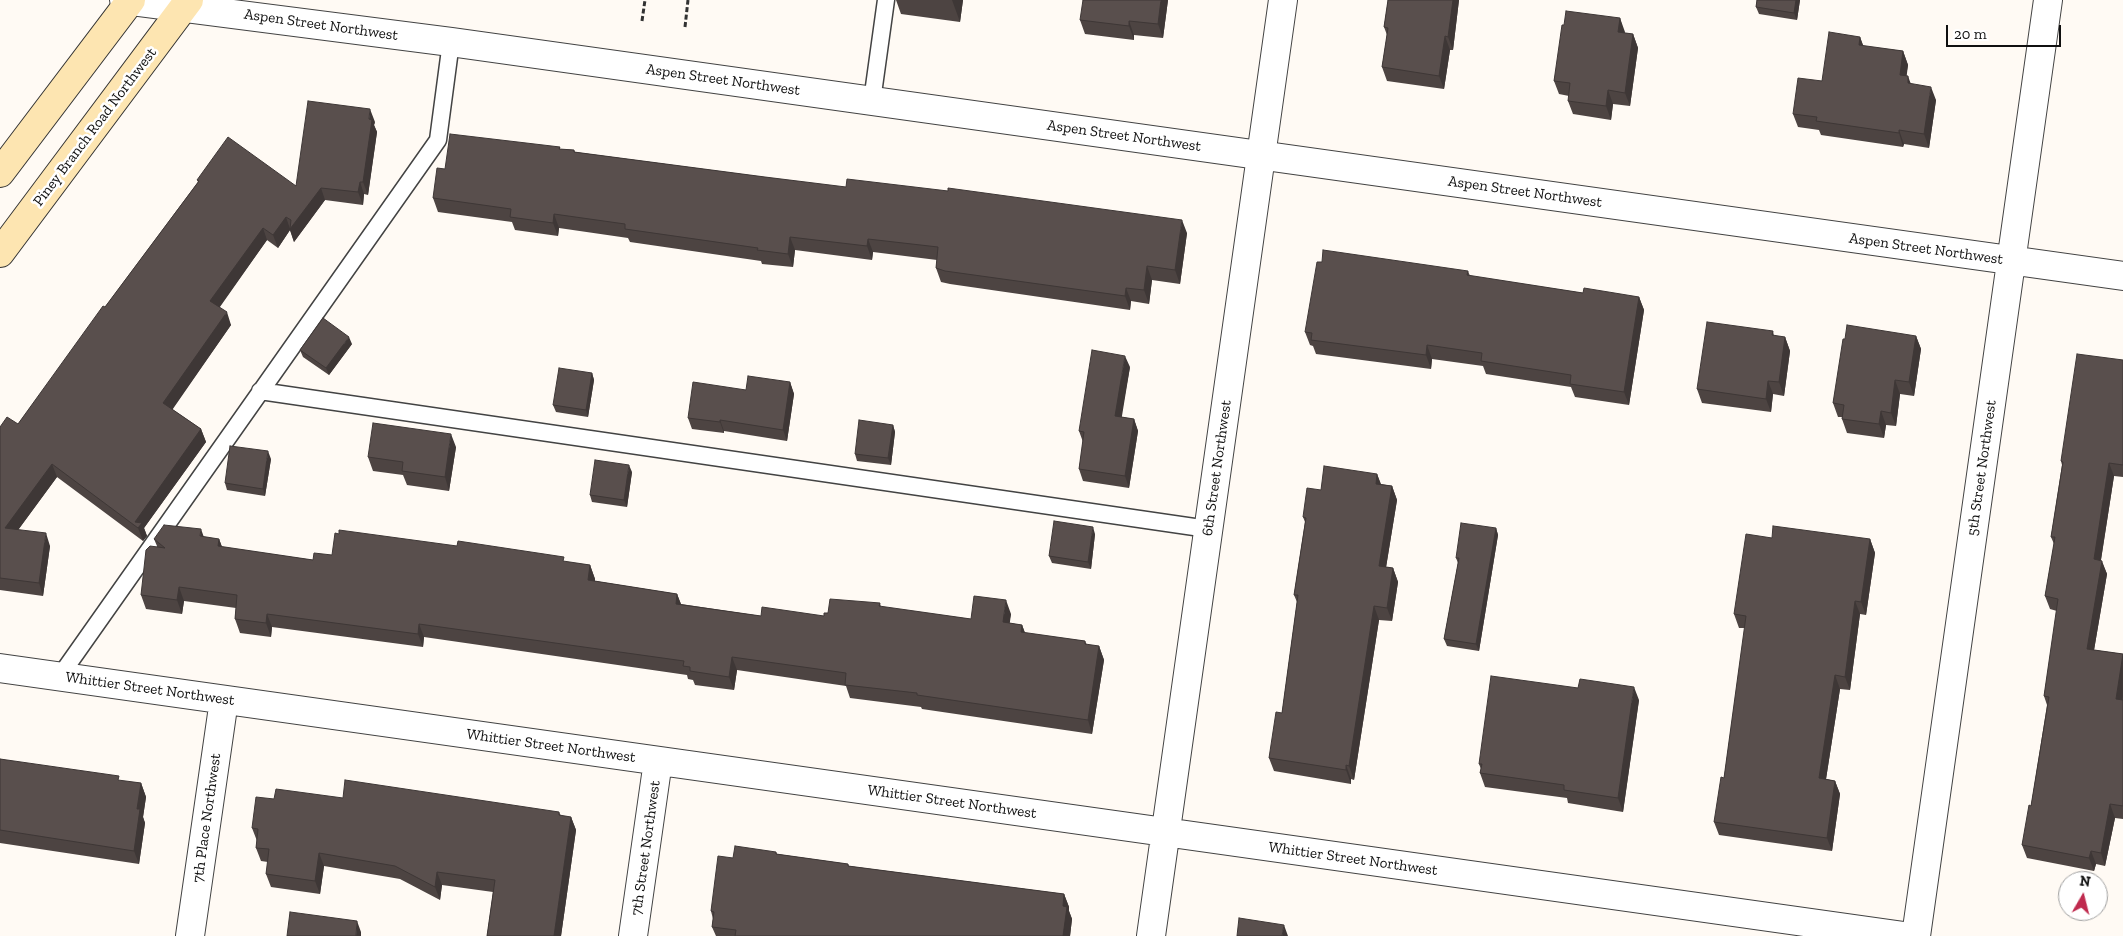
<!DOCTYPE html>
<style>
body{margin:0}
#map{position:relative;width:2123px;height:936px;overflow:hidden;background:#fffaf4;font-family:"Zilla Slab",serif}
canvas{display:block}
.north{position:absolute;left:2058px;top:871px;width:50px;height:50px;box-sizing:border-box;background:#fff;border:1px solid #9f9f9f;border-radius:50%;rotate:8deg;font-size:14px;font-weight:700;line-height:20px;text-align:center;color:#101010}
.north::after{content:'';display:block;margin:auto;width:18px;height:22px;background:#bf2a4e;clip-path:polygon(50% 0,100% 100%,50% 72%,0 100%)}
.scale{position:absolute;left:1946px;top:25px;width:115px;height:22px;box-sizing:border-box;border:2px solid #101010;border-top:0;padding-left:6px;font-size:15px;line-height:18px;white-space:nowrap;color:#101010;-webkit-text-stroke:4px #fff;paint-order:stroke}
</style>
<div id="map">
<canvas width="2123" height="936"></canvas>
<div class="north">N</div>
<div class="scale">20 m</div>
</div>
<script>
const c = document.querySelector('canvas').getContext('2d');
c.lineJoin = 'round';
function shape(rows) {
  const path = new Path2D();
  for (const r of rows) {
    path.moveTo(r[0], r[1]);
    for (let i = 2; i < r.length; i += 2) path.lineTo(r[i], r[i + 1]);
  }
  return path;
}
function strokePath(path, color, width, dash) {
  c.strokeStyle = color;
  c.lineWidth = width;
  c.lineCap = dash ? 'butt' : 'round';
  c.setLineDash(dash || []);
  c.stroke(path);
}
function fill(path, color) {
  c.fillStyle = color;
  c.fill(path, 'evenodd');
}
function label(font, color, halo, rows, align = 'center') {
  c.font = font + ' "Zilla Slab",serif';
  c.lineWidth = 5;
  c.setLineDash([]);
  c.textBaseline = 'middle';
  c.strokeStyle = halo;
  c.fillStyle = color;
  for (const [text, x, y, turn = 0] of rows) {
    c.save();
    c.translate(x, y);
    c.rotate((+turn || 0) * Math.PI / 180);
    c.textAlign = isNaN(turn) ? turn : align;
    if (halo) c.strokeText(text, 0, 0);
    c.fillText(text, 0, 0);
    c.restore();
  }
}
const path = shape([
 [642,21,645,0],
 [685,27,688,0]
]);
const service = shape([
 [872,101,886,0],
 [260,391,1208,529],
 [60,676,438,140,451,42]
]);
const minor = shape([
 [0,668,1904,936],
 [190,936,224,700],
 [633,936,658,761],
 [1151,936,1283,0]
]);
const tertiary = shape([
 [124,0,451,42,2123,276],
 [1916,936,2048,0]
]);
const secondary = shape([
 [0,173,131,0],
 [0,253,189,0]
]);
const wall = shape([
 [896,0,963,0,960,22,901,14],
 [1168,0,1163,38,1134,35,1134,40,1085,34,1080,20],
 [1388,0,1459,0,1453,50,1450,50,1444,89,1387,81,1382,67,1387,35,1384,27],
 [1757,0,1800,0,1797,20,1759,14,1756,7],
 [1620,18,1624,33,1633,34,1638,48,1630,106,1613,104,1611,120,1573,114,1568,101,1569,96,1559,94,1554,81,1564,25],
 [1860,37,1863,46,1903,51,1908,65,1906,76,1911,84,1936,100,1929,148,1904,144,1903,147,1821,135,1819,130,1798,127,1793,114],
 [375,122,374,125,377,132,368,195,364,194,363,205,325,200,294,242,290,230,278,248,267,240,219,307,231,325,172,409,201,429,206,442,144,528,147,536,143,541,57,477,18,530,50,546,43,596,0,590,0,427,18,424,198,182,197,180,296,186],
 [560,147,560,149,574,150,575,152,1187,233,1180,284,1152,280,1149,304,1131,301,1130,310,950,284,941,282,936,268,937,260,873,252,872,260,795,250,793,267,762,264,761,261,630,242,628,238,559,228,558,236,515,230,512,222,438,212,433,198,445,169],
 [1468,271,1470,276,1583,293,1639,297,1644,310,1629,405,1575,397,1571,387,1486,374,1483,366,1432,359,1431,369,1316,354,1313,346,1310,345,1305,332],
 [1773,331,1774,336,1785,337,1790,351,1784,396,1773,394,1771,412,1702,403,1697,389],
 [1916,336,1921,349,1914,396,1900,394,1896,426,1886,425,1884,438,1847,433,1842,419,1842,417,1838,417,1833,403,1845,339],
 [352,344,329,375,303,357,300,350],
 [2123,360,2123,477,2114,476,2101,560,2107,574,2094,650,2123,654,2123,819,2115,818,2105,866,2096,864,2094,871,2027,858,2022,845,2031,806,2047,705,2044,696,2057,611,2050,609,2045,596,2054,544,2051,537,2062,465,2061,461],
 [1130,367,1121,417,1134,419,1138,431,1129,488,1083,481,1079,469,1083,442,1079,431],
 [592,373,594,380,588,417,556,412,553,405],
 [790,382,794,394,787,441,724,431,724,433,692,429,688,418,746,390],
 [893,425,895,432,891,465,857,461,855,454],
 [456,447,449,491,407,485,403,475,373,471,368,457],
 [271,459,265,496,227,490,225,483],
 [632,472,627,507,592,502,590,495],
 [1377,474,1381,484,1392,486,1397,500,1386,567,1393,568,1398,582,1392,621,1379,620,1354,780,1351,779,1351,784,1274,771,1269,758,1282,713,1297,602,1294,595,1305,522,1303,517,1321,490],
 [1496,528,1498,535,1479,651,1447,646,1444,639,1458,563,1456,558],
 [1095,534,1091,569,1052,563,1049,556],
 [204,537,219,539,222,547,313,560,332,555,566,562,590,565,595,579,595,581,677,594,681,604,761,616,824,616,828,613,880,603,881,607,971,619,1011,614,1009,623,1022,625,1025,633,1085,641,1087,645,1099,646,1104,660,1092,734,922,709,921,707,850,698,846,686,737,670,734,690,695,685,693,680,688,679,687,675,424,637,423,647,272,627,271,637,240,633,235,619,236,608,184,601,182,614,146,609,141,595,157,546,154,539],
 [1772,538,1870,539,1875,553,1866,615,1860,614,1850,690,1840,689,1826,779,1835,781,1840,794,1832,851,1719,835,1714,822,1724,778,1745,628,1739,628,1734,614],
 [1639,700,1623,812,1568,803,1567,798,1485,787,1480,773,1481,769,1479,764],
 [0,759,120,781,141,783,146,797,143,817,145,823,139,864,0,843],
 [343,798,559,812,561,816,571,817,576,830,561,936,487,936,493,892,442,885,440,900,400,879,324,866,320,894,271,887,266,874,268,862,261,861,256,848,257,841,252,828,274,799],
 [776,852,777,854,848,864,849,866,1064,894,1069,907,1069,911,1072,919,1070,936,716,936,712,927,713,919,711,911,733,858]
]);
const shadedWall = shape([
 [952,0,963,0,960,22],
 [1161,0,1168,0,1163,38,1158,24],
 [1453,0,1459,0,1453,50,1448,37],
 [1796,0,1800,0,1797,20,1794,13],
 [1620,18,1625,32,1623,46,1618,32],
 [1129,21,1134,35,1134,40,1129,26],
 [1633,34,1638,48,1630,106,1625,93],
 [1445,36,1450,50,1444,89,1439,76],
 [1860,37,1865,50,1859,45],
 [1903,51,1908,65,1905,89,1900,75],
 [1908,76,1913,90,1908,83],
 [1931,87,1936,100,1929,148,1924,134],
 [1608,90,1613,104,1611,120,1606,106],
 [370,109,375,122,374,125,377,132,368,195,363,182],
 [1899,130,1904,144,1903,147,1899,133],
 [360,182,364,194,363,205,358,192],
 [321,188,325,200,294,242,290,230,278,248,273,235,286,217,290,229],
 [554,214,559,228,558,236,553,223],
 [1182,220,1187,233,1180,284,1175,270],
 [263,228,267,240,215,314,210,301],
 [790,237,795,250,793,267,788,254],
 [868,239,873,252,872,260,867,246],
 [1147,266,1152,280,1149,304,1144,290],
 [1126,288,1131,301,1130,310,1125,296],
 [1639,297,1644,310,1629,405,1624,392],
 [227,312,231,325,168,416,163,403],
 [1916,336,1921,349,1914,396,1909,382],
 [349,337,352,344,329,375,326,368],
 [1785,337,1790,351,1784,396,1779,382],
 [1427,345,1432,359,1431,369,1426,355],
 [1125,356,1130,367,1120,428,1115,416],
 [592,373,594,380,588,417,586,410],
 [1895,380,1900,394,1896,426,1891,413],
 [1768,381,1773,394,1771,412,1766,399],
 [790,382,794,394,787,441,783,430],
 [1881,411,1886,425,1884,438,1879,424],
 [1134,419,1138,431,1129,488,1125,476],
 [720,420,724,431,724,433,720,422],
 [893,425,895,432,891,465,888,458],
 [201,429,206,442,144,528,147,536,143,541,138,528,135,522],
 [451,434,456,447,449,491,445,477],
 [268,451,271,459,265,496,263,489],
 [2109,463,2114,476,2099,572,2094,559],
 [52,464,57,477,10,541,5,528],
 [629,465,632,472,627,507,624,500],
 [1377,474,1382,488,1376,484],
 [1392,486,1397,500,1384,580,1379,566],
 [1093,527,1095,534,1091,569,1088,562],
 [1496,528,1498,535,1479,651,1476,644],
 [201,529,206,543,200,536],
 [46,533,50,546,43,596,39,583],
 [219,539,224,552,218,546],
 [1870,539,1875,553,1866,615,1861,602],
 [2102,561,2107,574,2092,662,2087,649],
 [590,565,595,579,593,594,588,580],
 [1393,568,1398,582,1392,621,1387,608],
 [179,587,184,601,182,614,177,600],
 [677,594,682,607,676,604],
 [1006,600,1011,614,1008,636,1003,622],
 [1855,601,1860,614,1850,690,1845,677],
 [1374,606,1379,620,1354,780,1349,766],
 [267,614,272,627,271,637,266,623],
 [419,624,424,637,423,647,418,634],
 [1022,625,1027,638,1021,632],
 [1099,646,1104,660,1092,734,1088,720],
 [2123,654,2123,696,2121,712,2116,699],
 [732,657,737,670,734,690,729,677],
 [1835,675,1840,689,1824,792,1819,778],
 [1634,687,1639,700,1623,812,1618,798],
 [1346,765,1351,779,1351,784,1346,770],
 [1835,781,1840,794,1832,851,1827,838],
 [141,783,146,797,143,817,145,823,139,864,134,851,137,809],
 [2110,804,2115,818,2105,866,2101,853],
 [571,817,576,830,561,936,554,936],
 [2091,851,2096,864,2094,871,2089,858],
 [319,853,324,866,320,894,315,881],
 [437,872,442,885,440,900,435,887],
 [1064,894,1069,907,1069,911,1072,919,1070,936,1063,936,1063,906],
 [357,921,361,932,361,936,356,936],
 [1284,925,1288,936,1282,936]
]);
const building = shape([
 [1083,0,1161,0,1158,24,1129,21,1129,26,1080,20,1083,0],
 [1388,0,1453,0,1448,37,1445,36,1439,76,1382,67,1388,28,1384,27,1388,0],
 [1757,0,1796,0,1794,13,1756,7,1757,0],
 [1566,11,1620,18,1618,32,1633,34,1625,93,1608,90,1606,106,1568,101,1570,83,1554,81,1562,25,1564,25,1566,11],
 [1829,32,1860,37,1859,45,1903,51,1900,75,1908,76,1908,83,1931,87,1924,134,1899,130,1899,133,1816,121,1817,117,1793,114,1798,78,1822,81,1829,32],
 [308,101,370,109,369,119,372,120,363,182,360,182,358,192,321,188,290,229,291,220,286,217,273,235,263,228,210,301,227,312,163,403,201,429,135,522,142,523,138,528,52,464,5,528,46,533,39,583,0,578,0,427,7,417,18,424,103,306,105,307,199,181,197,180,228,137,296,186,308,101],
 [450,134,560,147,559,149,574,150,574,152,765,177,846,187,847,179,948,191,948,188,1182,220,1175,270,1147,266,1144,290,1126,288,1125,296,945,271,936,268,938,247,868,239,867,246,790,237,788,254,757,250,758,248,625,229,625,224,554,214,553,223,510,217,511,209,433,198,437,168,445,169,450,134],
 [1323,250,1468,271,1467,275,1583,293,1584,288,1639,297,1624,392,1570,384,1571,375,1481,361,1482,353,1427,345,1426,355,1311,340,1312,333,1305,332,1317,262,1322,262,1323,250],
 [323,318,349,337,326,368,300,350,323,318],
 [1707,322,1773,331,1772,335,1785,337,1779,382,1768,381,1766,399,1697,389,1707,322],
 [1847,325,1916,336,1909,382,1895,380,1891,413,1881,411,1879,424,1842,419,1844,405,1833,403,1843,339,1845,339,1847,325],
 [1092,350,1125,356,1115,416,1134,419,1125,476,1079,469,1084,432,1079,431,1092,350],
 [2077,354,2123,360,2123,465,2109,463,2094,559,2102,561,2087,649,2123,654,2116,699,2123,700,2123,806,2110,804,2101,853,2091,851,2089,858,2022,845,2029,805,2031,806,2049,697,2044,696,2058,599,2045,596,2055,537,2051,537,2063,462,2061,461,2077,354],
 [559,368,592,373,586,410,553,405,559,368],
 [748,376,790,382,783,430,720,420,720,422,688,418,693,382,746,390,748,376],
 [859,420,893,425,888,458,855,454,859,420],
 [373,423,451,434,445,477,402,471,403,462,368,457,373,423],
 [230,446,268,451,263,489,225,483,230,446],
 [595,460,629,465,624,500,590,495,595,460],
 [1324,466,1377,474,1376,484,1392,486,1379,566,1393,568,1387,608,1374,606,1349,766,1346,765,1346,770,1269,758,1276,712,1282,713,1298,595,1294,595,1306,518,1303,517,1307,488,1321,490,1324,466],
 [1054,521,1093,527,1088,562,1049,556,1054,521],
 [1461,523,1496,528,1476,644,1444,639,1459,558,1456,558,1461,523],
 [164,525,201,529,200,536,219,539,218,546,313,560,314,553,332,555,335,533,339,534,339,530,457,546,458,541,564,557,563,561,590,565,588,580,677,594,676,604,761,616,762,607,824,616,824,613,828,613,830,599,880,603,879,606,971,619,974,596,1006,600,1003,622,1022,625,1021,632,1085,641,1085,644,1099,646,1088,720,917,695,917,693,845,685,846,673,732,657,729,677,690,671,690,667,683,666,684,661,419,624,418,634,267,614,266,623,235,619,237,595,179,587,177,600,141,595,146,550,150,546,165,548,154,539,164,525],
 [1773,526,1870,539,1861,602,1855,601,1845,677,1835,675,1819,778,1835,781,1827,838,1714,822,1721,777,1724,778,1746,616,1734,614,1746,534,1772,538,1773,526],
 [1491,676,1578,688,1580,679,1634,687,1618,798,1564,790,1564,785,1480,773,1482,764,1479,764,1491,676],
 [0,759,119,776,118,780,141,783,137,809,140,809,134,851,0,830,0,759],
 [345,780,559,812,559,815,571,817,554,936,487,936,495,880,437,872,435,887,395,866,319,853,315,881,266,874,269,849,256,848,258,829,252,828,256,797,274,799,276,789,343,798,345,780],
 [735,846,776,852,776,854,848,864,848,866,1064,894,1063,906,1067,907,1063,936,735,936,736,930,712,927,714,912,711,911,718,856,733,858,735,846],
 [290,912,357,921,356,936,287,936,290,912],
 [1239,918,1284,925,1282,936,1237,936,1239,918]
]);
const streetNames = [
 ["Aspen Street Northwest",321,25,8],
 ["Aspen Street Northwest",723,80,8],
 ["Piney Branch Road Northwest",95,127,-53],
 ["Aspen Street Northwest",1124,136,8],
 ["Aspen Street Northwest",1525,192,8],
 ["Aspen Street Northwest",1926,249,8],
 ["6th Street Northwest",1217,468,-82],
 ["5th Street Northwest",1982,468,-82],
 ["Whittier Street Northwest",150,689,8],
 ["Whittier Street Northwest",551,746,8],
 ["Whittier Street Northwest",952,802,8],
 ["7th Place Northwest",207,818,-82],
 ["7th Street Northwest",646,848,-82],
 ["Whittier Street Northwest",1353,859,8]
];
strokePath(service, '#434343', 19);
strokePath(minor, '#434343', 30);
strokePath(tertiary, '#434343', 30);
strokePath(secondary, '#323232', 30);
strokePath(path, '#323232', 3, [5, 2.5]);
strokePath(service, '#fff', 16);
strokePath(minor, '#fff', 28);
strokePath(tertiary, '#fff', 28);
strokePath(secondary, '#fde5b1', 28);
fill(wall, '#4d4442');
fill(shadedWall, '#3e3736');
fill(building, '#594f4d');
strokePath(building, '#3e3736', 1);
label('15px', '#101010', '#fff', streetNames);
</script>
